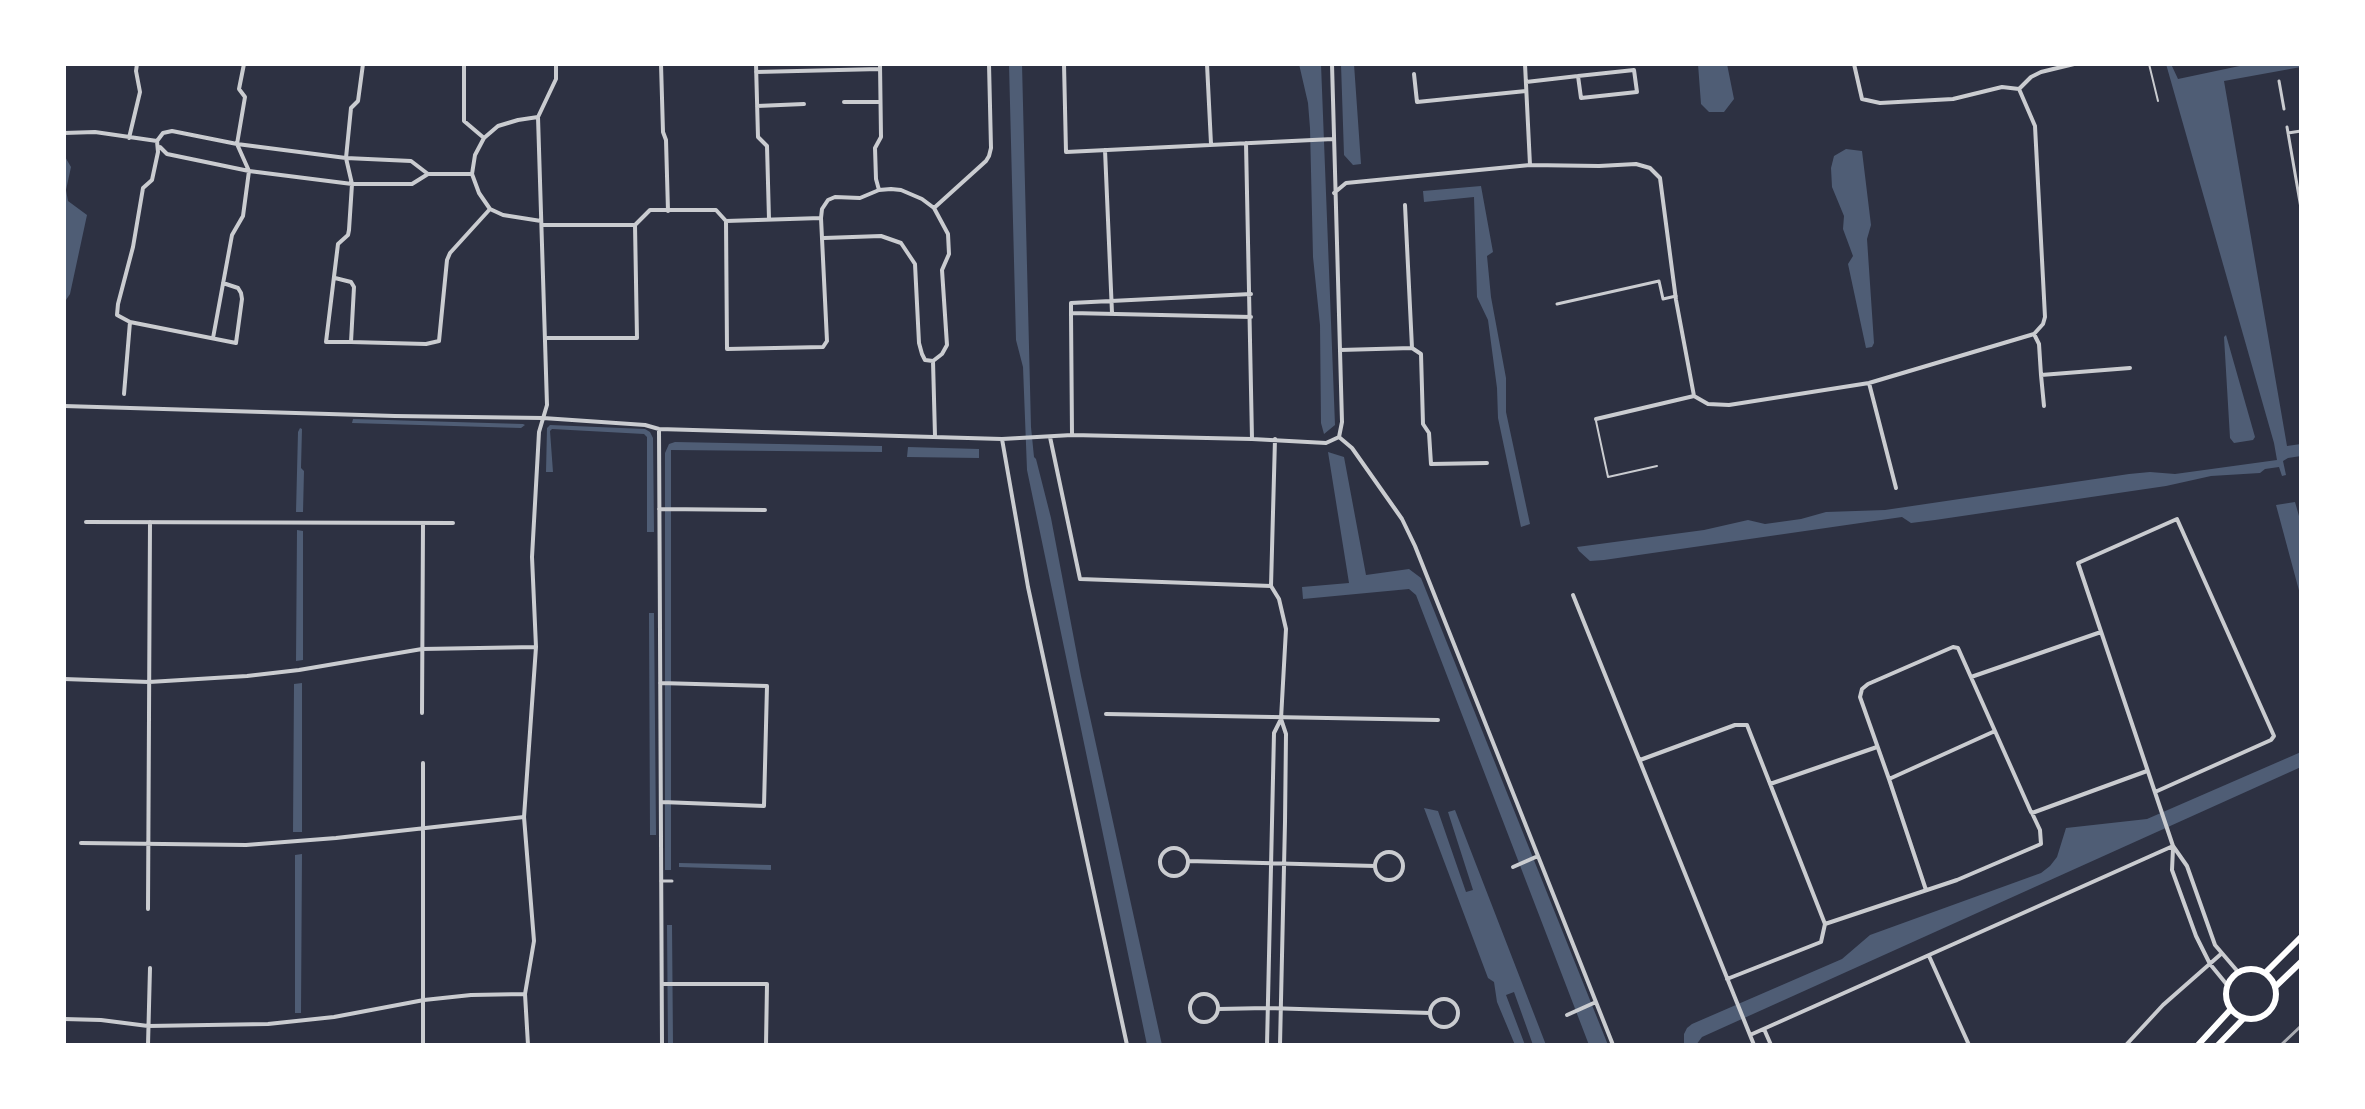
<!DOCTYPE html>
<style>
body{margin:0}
#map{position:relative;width:2365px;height:1109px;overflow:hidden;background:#2d3142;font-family:Manrope,sans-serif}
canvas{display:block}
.frame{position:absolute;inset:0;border:66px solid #fff;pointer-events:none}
</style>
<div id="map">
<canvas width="2365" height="1109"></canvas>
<div class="frame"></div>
</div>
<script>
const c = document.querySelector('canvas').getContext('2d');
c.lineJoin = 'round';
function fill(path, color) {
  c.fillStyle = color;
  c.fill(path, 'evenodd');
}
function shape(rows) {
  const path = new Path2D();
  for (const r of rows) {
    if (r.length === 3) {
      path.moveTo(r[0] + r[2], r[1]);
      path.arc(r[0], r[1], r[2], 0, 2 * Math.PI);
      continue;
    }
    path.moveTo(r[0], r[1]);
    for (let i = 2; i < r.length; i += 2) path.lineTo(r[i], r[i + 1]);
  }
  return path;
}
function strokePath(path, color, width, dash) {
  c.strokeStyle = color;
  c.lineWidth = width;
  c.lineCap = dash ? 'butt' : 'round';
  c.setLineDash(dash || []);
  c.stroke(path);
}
const water = shape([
 [1009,64,1022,64,1031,427,1034,457,1036,459,1051,518,1081,676,1162,1045,1147,1045,1027,470,1023,367,1016,340],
 [1299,64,1321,64,1335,425,1324,434,1321,423,1320,325,1313,257,1310,128,1308,103],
 [1341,64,1354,64,1361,164,1353,165,1344,155],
 [1698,64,1727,64,1734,99,1724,112,1709,112,1701,104],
 [2166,64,2171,64,2178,79,2249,64,2301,64,2301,67,2224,81,2287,446,2301,444,2301,456,2288,458,2283,461,2286,475,2282,476,2279,467,2265,469,2260,473,2211,476,2166,486,1935,520,1911,523,1902,517,1604,560,1590,561,1579,551,1577,547,1704,530,1748,520,1765,524,1801,519,1826,512,1885,510,2129,474,2150,472,2175,474,2277,460,2274,443],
 [1846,149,1862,151,1871,225,1867,239,1874,343,1872,347,1866,348,1848,264,1853,256,1843,229,1844,216,1832,187,1831,168,1834,156],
 [64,155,71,167,66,190,68,201,87,215,70,294,64,303],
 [1481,186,1493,252,1487,256,1491,297,1506,378,1506,412,1530,524,1521,527,1498,418,1497,388,1488,320,1477,297,1474,197,1424,202,1423,191],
 [2226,335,2255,437,2253,440,2234,443,2230,438,2224,337],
 [353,419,523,424,525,425,521,428,352,423],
 [550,425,645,429,650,432,653,438,654,532,647,532,647,437,644,434,552,429,550,431,553,472,546,472,547,428],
 [300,428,302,429,301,468,304,471,303,512,296,512,298,432],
 [675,442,882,446,882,452,671,450,671,870,665,870,665,453,669,444],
 [908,447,979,449,979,458,907,457],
 [1328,452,1344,457,1366,575,1409,569,1421,578,1608,1045,1589,1045,1416,595,1409,589,1303,599,1302,587,1349,583],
 [2295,502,2301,523,2301,598,2276,505],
 [297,530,303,531,303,660,296,661],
 [649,613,654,613,656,835,650,835],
 [302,683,302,832,293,832,294,684],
 [2301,752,2301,767,1702,1037,1696,1045,1684,1045,1684,1034,1687,1028,1692,1024,1842,959,1870,935,2041,873,2050,866,2057,857,2066,828,2147,819],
 [1424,808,1438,811,1466,892,1473,890,1448,812,1455,810,1546,1045,1533,1045,1514,992,1506,995,1525,1045,1515,1045,1497,1002,1494,982,1488,978],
 [302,854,301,1013,295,1013,295,855],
 [679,863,771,865,771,870,679,867],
 [667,925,672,925,673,1045,668,1045]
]);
const service = shape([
 [2149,64,2158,101],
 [1596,421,1608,477,1657,466]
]);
const pedestrian = shape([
 [2279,81,2284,109],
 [2287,127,2301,208],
 [2288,133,2301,131],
 [1557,304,1659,281,1663,299,1676,296],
 [661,881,672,881]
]);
const minor = shape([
 [464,64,464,121,484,138],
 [661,64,663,132,666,140,668,211],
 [756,64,758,137,767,146,769,219],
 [1064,64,1066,152,1333,139],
 [1207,64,1211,144],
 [1332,64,1342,422,1339,437],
 [1525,64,1530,165,1599,166,1636,164,1650,168,1660,178,1676,300,1694,396,1708,404,1729,405,1869,383,2034,334,2043,324,2045,317,2035,126,2019,89,2002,87,1953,99,1880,103,1862,99,1854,64],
 [756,72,880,69],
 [1414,74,1417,102,1526,91],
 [1526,82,1578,76,1634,70,1637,92,1581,98,1578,76],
 [2019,89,2031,77,2041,72,2074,64],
 [844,102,880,102],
 [757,106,804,104],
 [538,117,518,120,498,126,484,138,475,155,472,174,479,193,490,209,503,215,541,221],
 [64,133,95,132,157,141],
 [129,138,140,92,136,71,137,64],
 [157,141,158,152,152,180,143,188,133,247,118,304,117,315,130,322,236,343,242,299,241,293,238,288,223,283],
 [157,141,163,133,172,131,237,144,346,158,411,161,428,174],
 [1246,143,1252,439],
 [160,147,167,154,249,171,352,184,412,184,428,174,472,174],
 [1105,150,1112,313],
 [879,190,876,179,875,148,881,137,880,64],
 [1334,193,1346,183,1530,165],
 [1405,205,1412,348],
 [934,208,986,161,989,156,991,148,989,64],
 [726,221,727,349,823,347,827,341,821,218,822,209,828,200,835,197,860,198,879,190,891,189,901,190,922,199,934,208,948,234,949,254,942,270,947,345,942,354,933,361],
 [543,225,635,225,650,210,716,210,726,221,821,218],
 [824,238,881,236,901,243,915,264,919,343,922,354,925,360,933,361],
 [335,278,351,282,354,287,351,342,326,342,338,244,348,235,349,230,352,184,346,158,351,108,358,101,363,64],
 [1251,294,1071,303,1071,313,1251,317],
 [1071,313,1072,435],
 [2034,334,2039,344,2041,375,2130,368],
 [213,338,232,235,243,216,249,171,237,144,245,97,239,89,244,64],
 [546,338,637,338,635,225],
 [351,342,426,344,439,341,447,260,450,253,490,209],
 [1340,350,1412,348,1421,354,1423,424,1429,433,1431,464,1487,463],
 [933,361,935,436],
 [2041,375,2044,406],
 [1869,383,1896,488],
 [124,394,130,322],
 [64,406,395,416,543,418,645,425,659,429,1002,439,1072,435,1252,439,1326,443,1339,437],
 [1596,419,1694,396],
 [659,429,662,1045],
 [1050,437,1080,579,1271,586],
 [1339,437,1352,448,1402,519,1415,546,1613,1045],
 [1002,439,1028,587,1127,1045],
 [1275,439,1271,586,1279,599,1286,629,1281,719,1286,734,1285,822,1280,1045],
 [659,509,765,510],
 [86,522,453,523],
 [1573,595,1754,1045],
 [1971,677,2101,632],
 [64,679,149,682,247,676,299,670,422,649,536,647],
 [660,683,767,686,764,806,662,802],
 [422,713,423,524],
 [1106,714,1438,720],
 [1640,760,1735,725,1747,725,1825,924],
 [423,763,423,1045],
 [1889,779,1995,731],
 [1770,784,1877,747],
 [2155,792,2271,740,2274,736,2177,519,2078,563,2173,846,2187,866,2215,945,2239,973],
 [81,843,246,845,336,838,524,817],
 [2173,848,2172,870,2196,936,2210,964,2228,986],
 [1174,862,14],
 [1389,866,14],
 [1188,861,1375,866],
 [1513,867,1538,856],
 [1926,890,1889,779,1860,697,1862,689,1868,684,1953,647,1958,648,2031,812],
 [148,909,150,522],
 [1929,956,1969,1045],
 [1727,979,1821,942,1825,924,1957,880,2041,844,2040,830,2032,813,2147,771],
 [663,984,767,984,766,1045],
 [1204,1008,14],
 [1444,1013,14],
 [1218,1009,1267,1008,1430,1013],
 [1567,1015,1596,1002],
 [64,1019,101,1020,148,1026,268,1024,334,1017,424,1000,471,995,525,994],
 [1764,1029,1771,1045],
 [1750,1035,2173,846],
 [148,1045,150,968],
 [528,1045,525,994,534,941,524,817,536,647,532,557,539,432,547,405,538,117,556,79,556,64],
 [1267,1045,1274,733,1280,721],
 [2126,1045,2163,1005,2221,954]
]);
const secondary = shape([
 [2251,994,25],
 [2265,973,2301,937],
 [2275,987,2301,962],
 [2198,1045,2231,1009],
 [2218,1045,2244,1018]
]);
const rail = shape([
 [2281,1045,2301,1026]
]);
fill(water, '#4f5d75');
strokePath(service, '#caccd0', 2);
strokePath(pedestrian, '#caccd0', 3);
strokePath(minor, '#caccd0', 4);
strokePath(secondary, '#fff', 6);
strokePath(rail, '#abadb3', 3);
</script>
